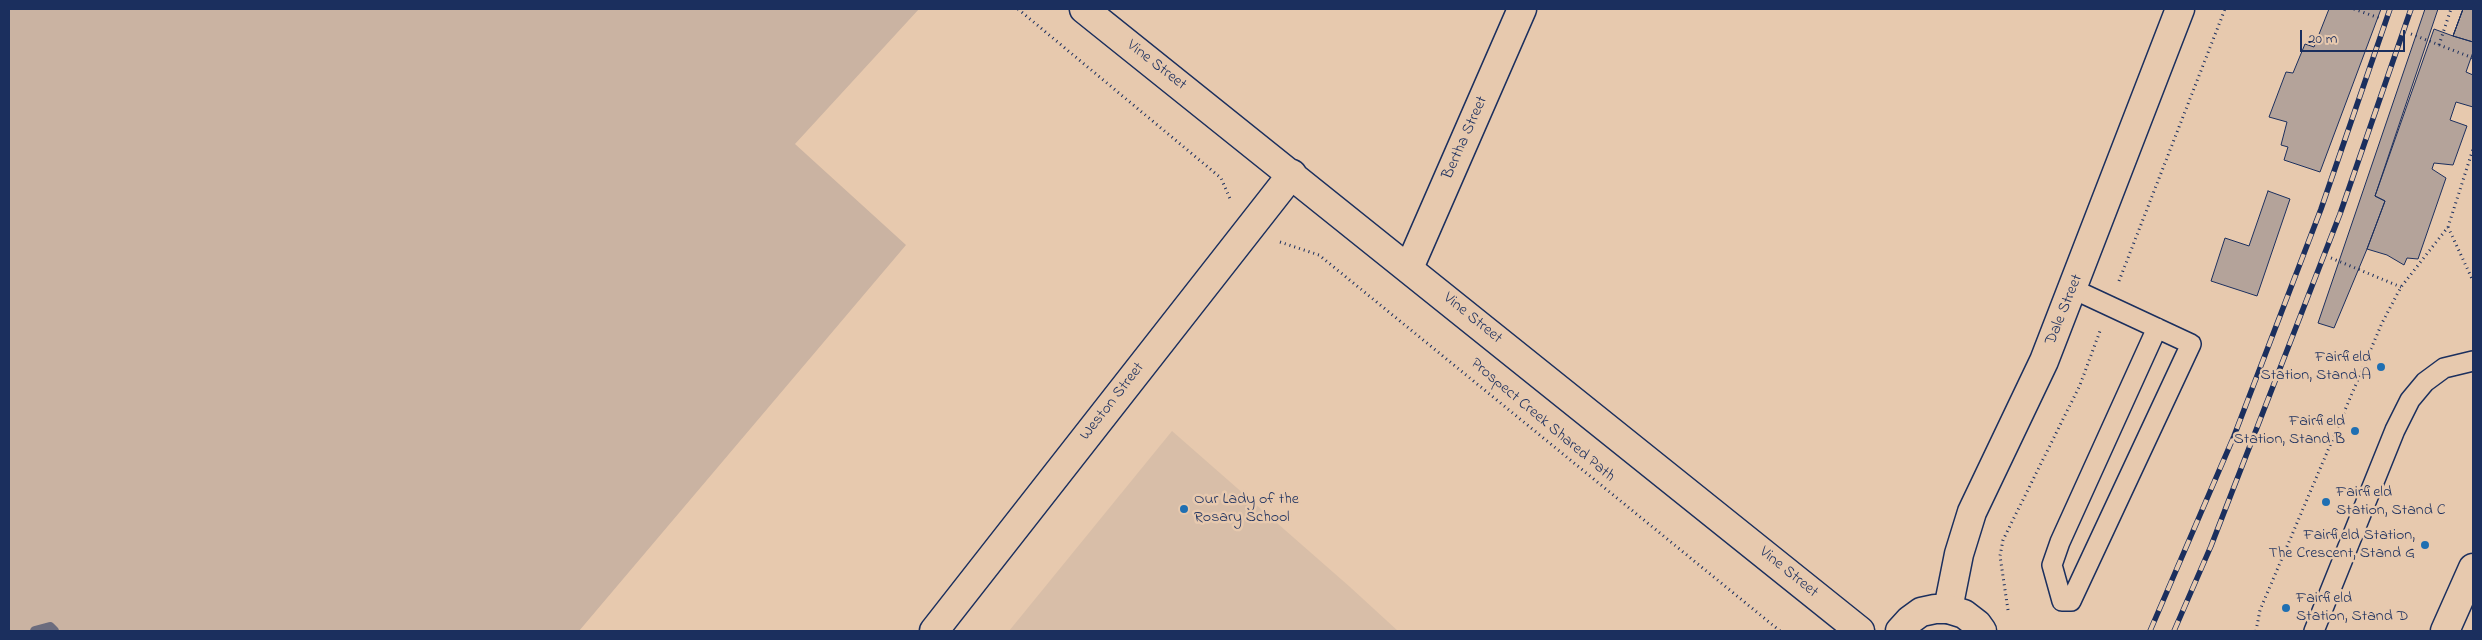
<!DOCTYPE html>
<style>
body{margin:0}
#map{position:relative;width:2482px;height:640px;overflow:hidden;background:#e7c9ae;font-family:"Indie Flower",sans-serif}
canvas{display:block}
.frame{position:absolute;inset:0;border:10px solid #1b2f5e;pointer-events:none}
.scale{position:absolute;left:2300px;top:30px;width:105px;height:22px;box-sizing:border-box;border:2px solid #1b2f5e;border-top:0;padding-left:6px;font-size:15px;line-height:18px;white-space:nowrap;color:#1b2f5e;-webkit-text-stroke:4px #e7c9ae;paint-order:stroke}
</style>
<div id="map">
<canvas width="2482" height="640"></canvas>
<div class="frame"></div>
<div class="scale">20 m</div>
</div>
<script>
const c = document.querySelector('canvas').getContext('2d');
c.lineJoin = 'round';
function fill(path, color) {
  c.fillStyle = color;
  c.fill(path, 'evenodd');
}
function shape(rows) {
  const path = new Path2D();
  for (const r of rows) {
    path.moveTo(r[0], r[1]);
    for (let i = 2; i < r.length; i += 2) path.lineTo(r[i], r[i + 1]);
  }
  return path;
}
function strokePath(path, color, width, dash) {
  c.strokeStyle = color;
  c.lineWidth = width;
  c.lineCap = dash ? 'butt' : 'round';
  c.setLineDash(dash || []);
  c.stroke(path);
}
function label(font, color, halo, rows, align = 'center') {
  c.font = font + ' "Indie Flower",sans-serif';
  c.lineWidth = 5;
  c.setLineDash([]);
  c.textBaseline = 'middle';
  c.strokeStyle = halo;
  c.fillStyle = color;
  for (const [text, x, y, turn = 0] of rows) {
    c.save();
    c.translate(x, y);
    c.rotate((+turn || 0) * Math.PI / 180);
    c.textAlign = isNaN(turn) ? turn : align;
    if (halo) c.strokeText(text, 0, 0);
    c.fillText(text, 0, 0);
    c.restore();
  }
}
const built = shape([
 [1172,431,1350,587,1398,631,1009,631]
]);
const green = shape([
 [9,9,919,9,795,144,906,245,579,631,9,631]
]);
const stream = shape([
 [35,631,50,627,54,631]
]);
const building = shape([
 [2329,9,2381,9,2320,172,2284,160,2288,147,2281,145,2287,122,2269,117,2286,72,2293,73,2305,44,2314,47,2329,9],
 [2425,9,2463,9,2453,36,2434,29,2375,196,2385,201,2367,249,2334,328,2318,323,2425,9],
 [2438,9,2463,9,2453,36,2473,42,2473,52,2466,72,2473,75,2473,107,2456,102,2450,120,2467,126,2453,165,2434,163,2432,169,2446,178,2418,259,2407,258,2404,265,2387,255,2367,249,2385,201,2375,196,2438,9],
 [2463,9,2473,9,2473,42,2453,36,2463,9],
 [2268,191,2290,199,2257,296,2211,281,2225,238,2249,246,2268,191]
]);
const path = shape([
 [1018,9,1221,178,1231,201],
 [2354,9,2379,18],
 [2411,34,2473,58],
 [2439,45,2451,9],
 [2448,227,2473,281],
 [1280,242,1319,255,1780,631],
 [2331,258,2401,287],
 [2119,281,2225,9],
 [2008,610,2000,556,2003,540,2080,385,2100,331],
 [2256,631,2260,610,2382,323,2401,287,2448,227,2473,149]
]);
const service = shape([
 [2073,289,2191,344,2071,601,2062,601,2052,565,2060,542,2157,328],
 [2314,631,2395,430,2410,400,2425,382,2444,368,2473,361]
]);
const minor = shape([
 [1409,268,1522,9],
 [1948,609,1959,554,1972,512,2044,361,2180,9],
 [934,631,1292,174],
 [2445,631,2473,568]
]);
const secondary = shape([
 [1084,9,1860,631],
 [1900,631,1910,620,1921,612,1935,609,1948,609,1964,614,1977,624,1982,631]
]);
const rail = shape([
 [2150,631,2234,436,2321,209,2390,9],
 [2174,631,2211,546,2340,214,2411,9]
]);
const markers = [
 [2381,367,5,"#1f6fb2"],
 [2355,431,5,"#1f6fb2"],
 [2326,502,5,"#1f6fb2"],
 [1184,509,5,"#1f6fb2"],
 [2425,545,5,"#1f6fb2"],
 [2286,608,5,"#1f6fb2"]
];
const streetNames = [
 ["Vine Street",1156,66,38],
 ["Bertha Street",1466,138,-66],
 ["Dale Street",2065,310,-68],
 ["Vine Street",1472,319,39],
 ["Weston Street",1113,402,-52],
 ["Prospect Creek Shared Path",1542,421,40],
 ["Vine Street",1788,573,39]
];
const poiNames = [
 ["Fairfield",2371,358],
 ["Station, Stand A",2371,376],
 ["Fairfield",2345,422],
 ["Station, Stand B",2345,440],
 ["Fairfield",2336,493,"left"],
 ["Station, Stand C",2336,511,"left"],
 ["Our Lady of the",1194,500,"left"],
 ["Rosary School",1194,518,"left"],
 ["Fairfield Station,",2415,536],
 ["The Crescent, Stand G",2415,554],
 ["Fairfield",2296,599,"left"],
 ["Station, Stand D",2296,617,"left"]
];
fill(built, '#d8bea8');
fill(green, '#cab3a2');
strokePath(stream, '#6b6c7e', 10);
fill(building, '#b4a39a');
strokePath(building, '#1b2f5e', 1);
strokePath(service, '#1b2f5e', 22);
strokePath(minor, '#1b2f5e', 31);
strokePath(secondary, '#1b2f5e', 31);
strokePath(path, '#1b2f5e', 3, [1, 4]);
strokePath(service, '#e7c9ae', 19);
strokePath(minor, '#e7c9ae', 28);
strokePath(secondary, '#e7c9ae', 28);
strokePath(rail, '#1b2f5e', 5.5);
strokePath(rail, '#e7c9ae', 4, [11]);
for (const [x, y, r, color] of markers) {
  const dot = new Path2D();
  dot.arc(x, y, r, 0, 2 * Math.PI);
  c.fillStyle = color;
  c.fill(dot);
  strokePath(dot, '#e7c9ae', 2);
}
label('16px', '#1b2f5e', '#e7c9ae', streetNames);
label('16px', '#1b2f5e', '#e7c9ae', poiNames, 'right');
</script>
